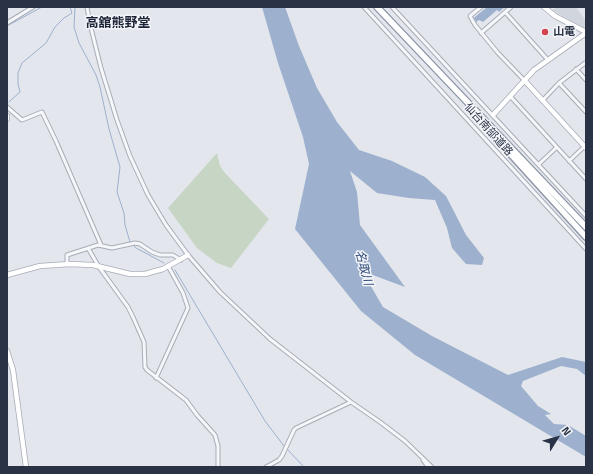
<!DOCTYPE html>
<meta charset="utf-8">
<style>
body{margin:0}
#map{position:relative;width:593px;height:474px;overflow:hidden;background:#e3e6ec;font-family:"Titillium Web",sans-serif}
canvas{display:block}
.frame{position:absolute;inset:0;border:8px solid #2a3245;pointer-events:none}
.north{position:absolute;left:537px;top:418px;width:40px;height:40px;-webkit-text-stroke:3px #f3f5f9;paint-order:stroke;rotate:53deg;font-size:11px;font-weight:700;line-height:16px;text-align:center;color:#2a3245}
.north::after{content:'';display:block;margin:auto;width:14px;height:18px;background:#2a3245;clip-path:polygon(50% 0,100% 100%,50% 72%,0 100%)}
</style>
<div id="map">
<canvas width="593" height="474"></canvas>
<div class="frame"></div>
<div class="north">N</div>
</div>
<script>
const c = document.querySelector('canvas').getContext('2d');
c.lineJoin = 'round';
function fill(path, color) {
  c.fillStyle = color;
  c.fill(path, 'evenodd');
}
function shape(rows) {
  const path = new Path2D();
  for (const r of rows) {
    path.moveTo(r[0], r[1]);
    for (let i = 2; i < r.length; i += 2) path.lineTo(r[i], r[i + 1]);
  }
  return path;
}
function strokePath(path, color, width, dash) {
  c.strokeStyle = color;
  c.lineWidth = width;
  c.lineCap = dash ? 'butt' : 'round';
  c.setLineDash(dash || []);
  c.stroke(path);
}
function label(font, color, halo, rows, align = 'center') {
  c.font = font + ' "Titillium Web","Noto Sans JP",sans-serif';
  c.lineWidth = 3;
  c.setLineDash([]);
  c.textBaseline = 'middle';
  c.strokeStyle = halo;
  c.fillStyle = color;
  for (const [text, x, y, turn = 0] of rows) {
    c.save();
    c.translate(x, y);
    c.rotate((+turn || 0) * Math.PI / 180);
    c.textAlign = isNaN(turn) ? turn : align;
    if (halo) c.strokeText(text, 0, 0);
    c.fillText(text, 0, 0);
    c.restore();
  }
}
const built = shape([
 [557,7,576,7,586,21,586,28,583,27,552,10]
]);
const green = shape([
 [217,153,220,166,225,173,269,219,231,268,217,263,197,248,168,208]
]);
const water = shape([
 [262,7,285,7,299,46,317,88,337,122,359,150,392,161,425,177,446,196,466,235,484,258,482,265,466,264,452,248,447,228,435,200,409,198,377,193,350,171,357,192,360,225,405,287,362,271,383,307,432,336,508,375,562,357,586,362,586,376,577,369,561,366,523,381,521,386,538,406,551,414,545,415,554,424,568,425,586,436,586,457,415,355,361,311,295,229,309,164,303,137,278,63],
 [487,7,505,7,499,12,497,10,483,22,479,20,476,22,474,18,475,17]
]);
const stream = shape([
 [75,7,74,27,79,43,96,75,100,87,109,129,120,167,117,192,124,213,125,225,130,242],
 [7,26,42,7],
 [9,102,20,92,18,84,18,73,22,63,46,43,55,27,64,18,72,13,70,7],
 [133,245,136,248,164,263],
 [175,270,265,421,284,446],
 [288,450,304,467]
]);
const street = shape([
 [87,7,90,24,101,68,117,120,130,156,148,195,166,225,188,255,220,292,270,339,351,402,380,422,405,441,432,467],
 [364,7,586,249],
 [392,7,586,216],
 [481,7,470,16,475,25,498,53,525,81],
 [505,12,548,60],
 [7,23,33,7],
 [481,33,511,7],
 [576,69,586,80],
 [559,83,586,112],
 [510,96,586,179],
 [542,101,559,83,585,63,586,64],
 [7,107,22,120,42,112,56,141,101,245],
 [569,161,585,146],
 [539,164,556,148],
 [88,248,99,267,128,307,133,317,144,342,145,367,147,370,186,400,197,415,215,435,218,446,218,467],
 [67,264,67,255,98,245,112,248,135,243,140,244,152,252,160,255,173,255,181,260],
 [156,378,188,308,183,293,168,266],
 [423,460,428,467],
 [266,467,279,460,282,456,294,430,296,428,351,402]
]);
const secondary = shape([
 [544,7,555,16,586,32],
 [525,81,586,148],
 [493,115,534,70,586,33],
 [7,116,7,119],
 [7,275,40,266,70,264,93,265,130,274,145,274,163,269,188,255],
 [7,351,13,370,26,467]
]);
const highway = shape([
 [377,7,586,227],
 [474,114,586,237]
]);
const markers = [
 [545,32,4,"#d4454f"]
];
const poiNames = [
 ["山電",553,32]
];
const streetNames = [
 ["仙台南部道路",488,130,48]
];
const waterNames = [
 ["名取川",363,268,75]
];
const quarterNames = [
 ["高舘熊野堂",118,24]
];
fill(built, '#d1d5de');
fill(green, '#c7d6c4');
fill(water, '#9db0cd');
strokePath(stream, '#9db0cd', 1);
strokePath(street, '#a8acb7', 5);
strokePath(secondary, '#a8acb7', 6);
strokePath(highway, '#8a92a3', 8);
strokePath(street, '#f6f7fa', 3);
strokePath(secondary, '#fff', 4.5);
strokePath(highway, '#fff', 5.5);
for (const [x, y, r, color] of markers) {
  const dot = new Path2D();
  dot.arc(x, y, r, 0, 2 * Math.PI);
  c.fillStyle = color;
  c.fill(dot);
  strokePath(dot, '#f3f5f9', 1.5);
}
label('bold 11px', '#2a3245', '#f3f5f9', poiNames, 'left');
label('11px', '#2a3245', '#f3f5f9', streetNames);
label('italic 12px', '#324d7b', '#f3f5f9', waterNames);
label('bold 13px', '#1c2336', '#f3f5f9', quarterNames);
</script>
